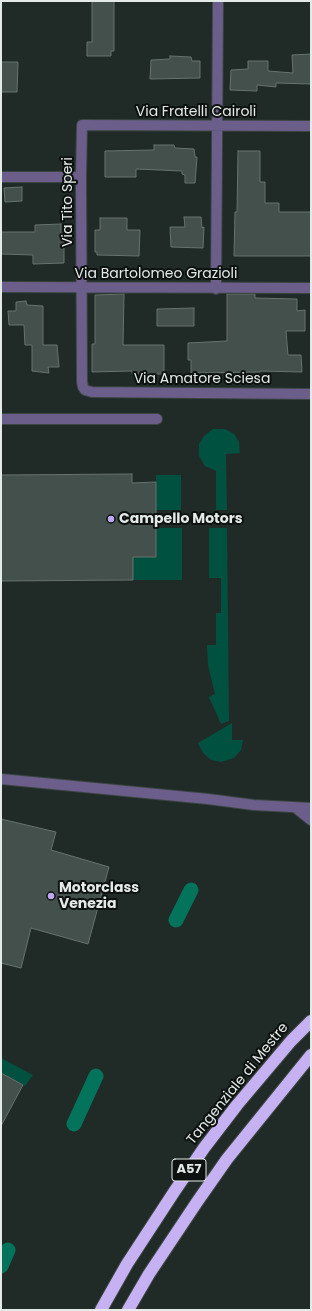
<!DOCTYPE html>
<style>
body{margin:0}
#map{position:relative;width:312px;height:1311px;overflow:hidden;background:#202b27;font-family:Poppins,sans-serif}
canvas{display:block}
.frame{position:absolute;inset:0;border:2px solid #e3eae7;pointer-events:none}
</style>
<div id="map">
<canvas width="312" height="1311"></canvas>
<div class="frame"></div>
</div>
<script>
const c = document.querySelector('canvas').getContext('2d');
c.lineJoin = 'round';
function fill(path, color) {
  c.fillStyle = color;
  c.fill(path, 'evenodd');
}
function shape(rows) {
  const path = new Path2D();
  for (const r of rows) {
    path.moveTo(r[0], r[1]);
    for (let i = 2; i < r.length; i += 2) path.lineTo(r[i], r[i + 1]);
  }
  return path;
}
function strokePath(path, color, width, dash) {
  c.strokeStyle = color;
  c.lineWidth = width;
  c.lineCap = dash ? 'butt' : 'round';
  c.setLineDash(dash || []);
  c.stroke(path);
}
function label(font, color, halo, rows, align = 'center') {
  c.font = font + ' Poppins,sans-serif';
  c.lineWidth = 4;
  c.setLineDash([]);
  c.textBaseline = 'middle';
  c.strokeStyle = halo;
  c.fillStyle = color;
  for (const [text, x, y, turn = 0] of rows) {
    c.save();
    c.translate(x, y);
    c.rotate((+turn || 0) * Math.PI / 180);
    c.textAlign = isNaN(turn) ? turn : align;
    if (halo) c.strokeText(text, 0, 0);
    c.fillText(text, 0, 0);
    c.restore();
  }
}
const green = shape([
 [213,429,225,429,234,434,239,442,240,453,226,454,227,510,216,510,216,471,205,466,199,456,199,444,204,436],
 [156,475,181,475,181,510,156,510],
 [156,528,182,528,182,580,133,580,133,557,156,556],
 [209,528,227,528,229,721,221,724,209,697,215,694,208,665,207,645,216,645,216,613,221,613,221,578,209,578],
 [232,723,232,740,243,740,241,750,234,758,221,762,211,760,203,753,198,743],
 [1,1058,33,1075,25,1086,1,1073]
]);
const canal = shape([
 [176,920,191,890],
 [74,1124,96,1076],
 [1,1266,8,1250]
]);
const building = shape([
 [92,1,114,1,114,51,111,51,111,56,87,56,87,42,92,42,92,1],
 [311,54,311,84,276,83,276,87,257,85,257,91,230,90,231,70,248,69,248,61,268,61,268,71,293,73,292,55,311,54],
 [170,56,191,57,192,61,200,61,200,78,150,79,151,60,170,59,170,56],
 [1,62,18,62,17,92,1,92,1,62],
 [154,145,174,145,175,148,194,149,195,157,197,157,195,183,185,183,185,175,182,174,182,171,136,169,136,177,105,177,105,151,154,150,154,145],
 [238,151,260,151,260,182,265,182,265,203,279,203,279,212,311,212,311,256,234,256,235,212,237,212,238,151],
 [22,187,22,201,5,202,4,188,22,187],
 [184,217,201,217,202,228,204,227,203,248,171,247,170,227,185,227,184,217],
 [100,218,127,218,127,230,140,230,139,256,97,255,97,252,95,252,95,230,100,230,100,218],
 [61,224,61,234,64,234,64,263,33,264,33,255,1,254,1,232,35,232,35,225,61,224],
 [124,294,123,345,164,345,164,374,132,374,132,371,92,372,92,344,95,344,95,295,124,294],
 [227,294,255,294,255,298,297,299,297,311,305,310,305,331,286,331,288,355,301,355,302,372,260,371,260,372,191,373,191,360,188,360,188,343,227,341,227,294],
 [26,301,27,305,43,306,43,345,57,345,59,367,48,367,49,373,32,371,32,345,25,345,24,325,9,325,8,311,16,311,16,302,26,301],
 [194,308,194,326,157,326,157,309,194,308],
 [132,474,132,483,156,482,156,557,133,557,133,580,1,581,1,475,132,474],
 [1,819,56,832,51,850,109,867,88,944,31,928,21,968,1,963,1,819],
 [1,1073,23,1085,1,1126,1,1073]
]);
const minor = shape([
 [311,126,82,125,81,177,82,382,83,387,85,390,92,392,311,394],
 [1,177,81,177],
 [1,287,311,288],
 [216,289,218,1],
 [1,419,157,419],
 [1,779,208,799,254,805,311,808],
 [296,808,311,820]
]);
const motorway = shape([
 [101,1310,127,1264,174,1192,204,1148,237,1105,291,1041,311,1021],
 [128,1310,149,1274,197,1202,227,1159,311,1055]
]);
const markers = [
 [111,519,4,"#c1a8f3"],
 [51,896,4,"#c1a8f3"]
];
const shields = [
 [189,1170,34]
];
const shieldNames = [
 ["A57",189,1170]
];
const streetNames = [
 ["Via Fratelli Cairoli",196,112],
 ["Via Tito Speri",68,202,-90],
 ["Via Bartolomeo Grazioli",156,274],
 ["Via Amatore Sciesa",202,379],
 ["Tangenziale di Mestre",238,1084,-51]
];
const poiNames = [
 ["Campello Motors",119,519],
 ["Motorclass",59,888],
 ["Venezia",59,904]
];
fill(green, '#005140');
strokePath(canal, '#04735c', 15);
fill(building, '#44504b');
strokePath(building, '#66736e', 1);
strokePath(minor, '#3b4642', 12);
strokePath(motorway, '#3b4642', 14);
strokePath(minor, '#6c5e8a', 10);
strokePath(motorway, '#c6b1f2', 12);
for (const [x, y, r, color] of markers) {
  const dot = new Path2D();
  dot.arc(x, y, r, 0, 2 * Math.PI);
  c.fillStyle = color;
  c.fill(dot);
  strokePath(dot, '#0d1210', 1.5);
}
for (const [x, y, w] of shields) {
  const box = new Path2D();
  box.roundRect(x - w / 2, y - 11, w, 22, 3);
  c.fillStyle = '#0d1210';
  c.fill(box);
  strokePath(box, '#e3eae7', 1);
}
label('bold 13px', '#e3eae7', null, shieldNames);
label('14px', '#e3eae7', '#0d1210', streetNames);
label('bold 14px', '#e3eae7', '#0d1210', poiNames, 'left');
</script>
